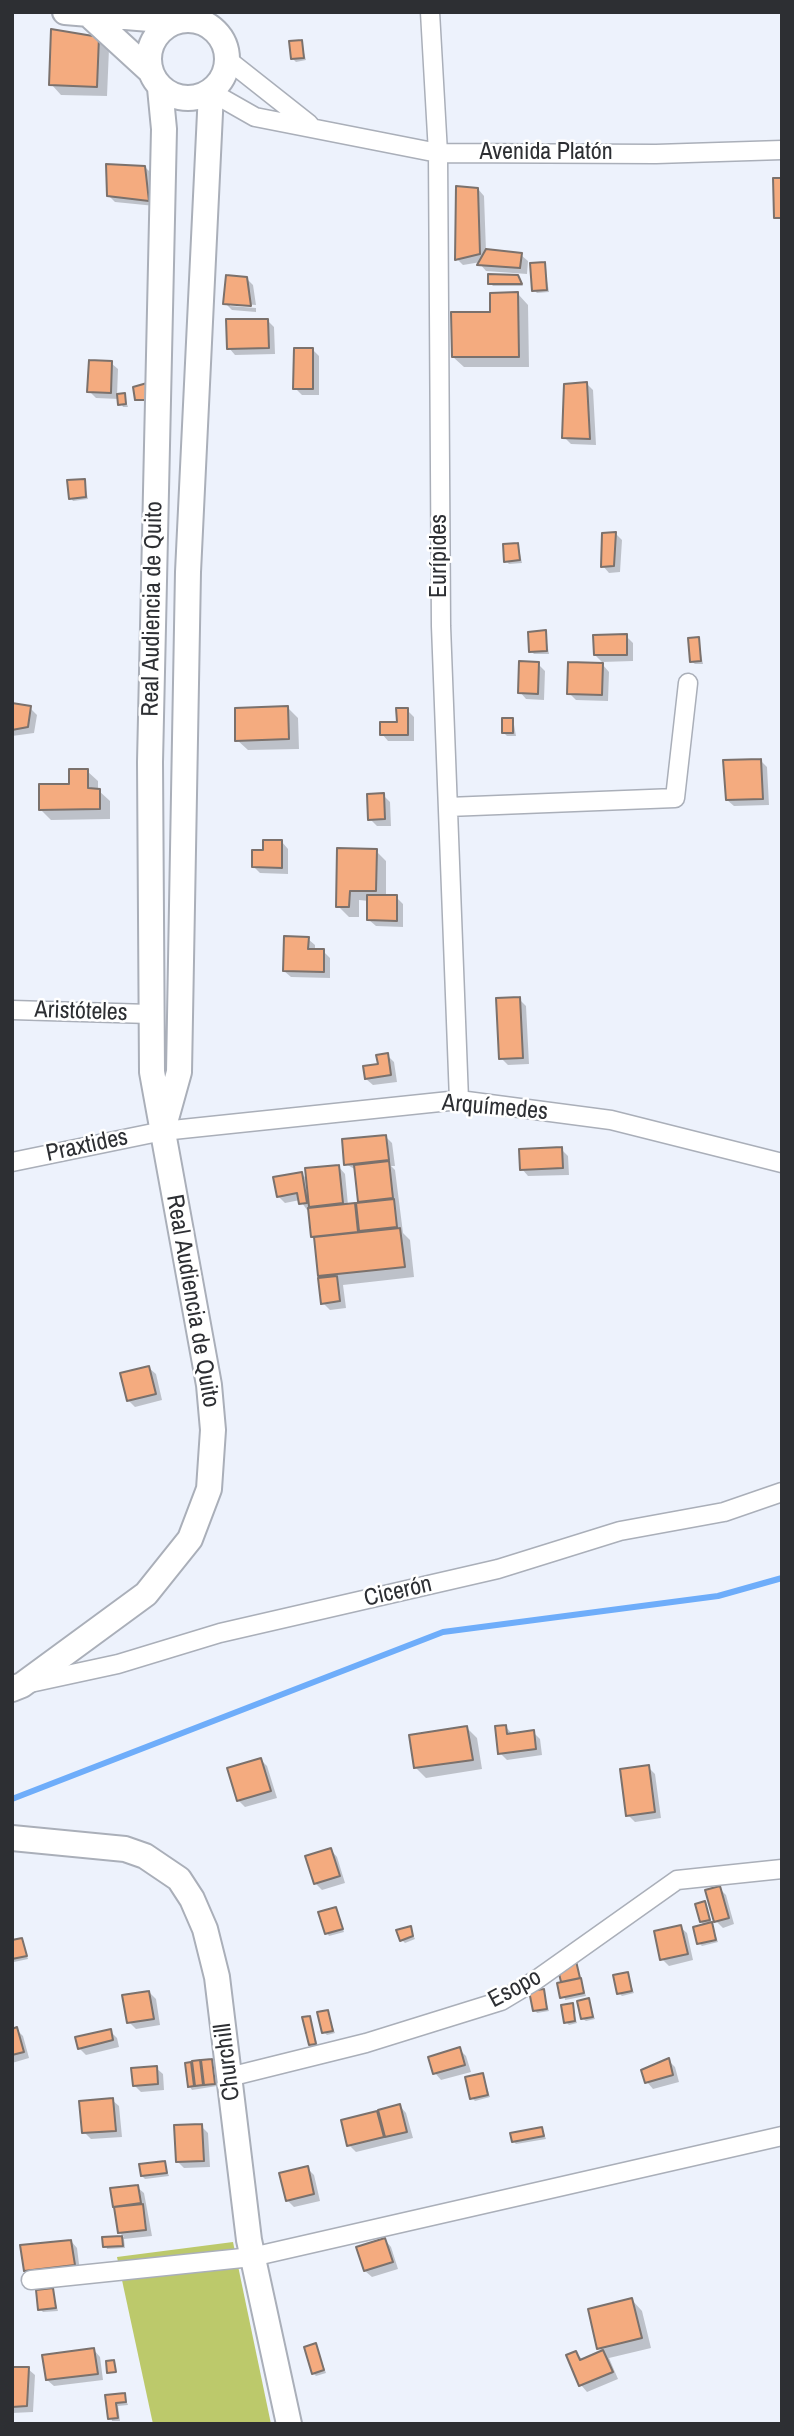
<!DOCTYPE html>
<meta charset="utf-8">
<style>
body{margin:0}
#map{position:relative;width:794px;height:2436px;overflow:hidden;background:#edf2fc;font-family:"Archivo Narrow",sans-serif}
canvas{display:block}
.frame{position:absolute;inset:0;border:14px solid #2d2f33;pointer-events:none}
</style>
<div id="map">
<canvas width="794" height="2436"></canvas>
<div class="frame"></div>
</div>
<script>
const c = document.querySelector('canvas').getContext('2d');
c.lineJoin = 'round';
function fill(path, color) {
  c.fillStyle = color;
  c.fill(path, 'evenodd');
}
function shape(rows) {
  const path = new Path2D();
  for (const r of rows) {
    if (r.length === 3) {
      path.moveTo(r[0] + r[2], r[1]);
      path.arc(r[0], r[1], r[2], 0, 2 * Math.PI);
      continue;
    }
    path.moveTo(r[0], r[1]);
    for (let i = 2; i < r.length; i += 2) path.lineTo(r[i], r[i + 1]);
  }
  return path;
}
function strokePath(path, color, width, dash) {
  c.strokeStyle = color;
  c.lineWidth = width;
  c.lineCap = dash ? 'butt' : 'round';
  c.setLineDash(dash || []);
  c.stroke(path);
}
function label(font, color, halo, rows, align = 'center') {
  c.font = font + ' "Archivo Narrow",sans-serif';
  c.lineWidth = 5;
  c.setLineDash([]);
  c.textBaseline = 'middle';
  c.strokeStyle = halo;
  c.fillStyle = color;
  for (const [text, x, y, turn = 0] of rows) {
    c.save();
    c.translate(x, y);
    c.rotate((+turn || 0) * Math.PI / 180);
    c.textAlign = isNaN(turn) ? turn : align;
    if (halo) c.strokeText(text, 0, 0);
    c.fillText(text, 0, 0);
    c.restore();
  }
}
const green = shape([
 [233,2242,271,2424,153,2424,117,2257]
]);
const shadow = shape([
 [98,38,109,49,107,96,61,95,51,84],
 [301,42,306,60,296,62,293,59],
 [145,167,152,174,155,206,115,202,108,195],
 [478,189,484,196,486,251,521,255,528,261,527,274,486,271,480,264,481,262,463,265,457,259],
 [544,264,549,292,537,293,534,290],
 [517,277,523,286,493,286,490,283],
 [246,278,253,285,256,305,230,303,230,306,256,308,256,312,232,310,225,303],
 [518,294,528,305,529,367,464,367,453,357,492,313],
 [268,321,274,327,275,354,235,355,229,348],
 [313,350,319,356,319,395,302,395,295,388],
 [111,363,118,369,117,396,124,395,128,407,123,407,119,399,96,398,89,391],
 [586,383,593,390,596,445,571,444,564,437],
 [84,481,88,499,73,501,71,498],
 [616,534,622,540,620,572,609,573,603,566],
 [518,544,522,563,509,564,506,561],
 [545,632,549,654,534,654,531,651],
 [626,636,633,643,633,661,602,662,595,655],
 [698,639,703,664,695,664,692,662],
 [538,664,545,671,544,700,526,699,520,692],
 [603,665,609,672,608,701,576,700,569,693],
 [12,705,30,708,37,715,34,733,12,736],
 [288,708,298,718,299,749,248,750,237,740],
 [407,710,414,717,414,741,388,741,382,734,398,724],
 [513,719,516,736,507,736,504,733],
 [761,761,767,767,769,805,734,806,727,800],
 [87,771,98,781,98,790,110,801,110,819,51,820,40,809],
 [383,795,390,802,391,826,377,826,370,819],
 [282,842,288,849,288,874,260,873,254,867,265,852],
 [376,851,386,861,386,897,396,897,403,904,403,927,376,926,369,920,369,901,359,900,359,917,349,917,338,906],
 [308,939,315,945,315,951,323,951,330,958,330,978,291,977,284,971],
 [519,999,526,1006,529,1064,508,1065,501,1058],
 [387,1055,394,1062,397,1082,373,1085,366,1079],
 [385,1136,392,1143,395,1166,391,1166,395,1170,403,1233,410,1240,414,1277,343,1285,346,1308,330,1310,323,1303,324,1279,320,1276,311,1209,307,1210,300,1200,285,1203,278,1196,302,1174,308,1180,339,1167,345,1174,348,1205,354,1205,359,1209,356,1170,346,1164],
 [561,1149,568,1156,569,1175,528,1176,522,1169],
 [149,1368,156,1374,162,1400,135,1407,128,1400],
 [506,1727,513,1735,533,1732,540,1739,542,1755,507,1760,500,1753],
 [467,1728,477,1738,482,1769,426,1778,416,1768],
 [261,1760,267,1766,277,1798,245,1807,238,1800],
 [648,1767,655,1774,661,1818,635,1822,628,1815],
 [331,1850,337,1857,345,1883,322,1890,315,1883],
 [719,1888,726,1895,734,1924,723,1928,716,1921],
 [705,1903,718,1942,702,1946,699,1943,705,1926,701,1922],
 [336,1909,344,1932,329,1936,327,1933],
 [680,1927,687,1933,693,1960,669,1966,662,1959],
 [410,1928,415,1939,405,1943,402,1940],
 [22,1940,28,1959,14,1962,12,1942],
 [576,1963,586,1996,565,2000,559,1967],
 [627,1974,634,1993,622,1996,619,1993],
 [543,1991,549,2011,537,2013,535,2010],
 [149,1992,156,1999,160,2025,136,2029,129,2022],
 [588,2000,595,2019,586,2021,583,2019],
 [572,2005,577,2023,569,2025,566,2022],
 [327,2012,335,2033,327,2035,324,2032],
 [309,2018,318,2046,313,2047,310,2044],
 [16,2029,23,2036,29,2058,12,2063,12,2030],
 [110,2031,117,2038,119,2047,86,2055,80,2049,77,2039],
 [459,2049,466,2056,471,2072,441,2080,435,2073],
 [211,2060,216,2065,217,2086,192,2090,190,2087,190,2063,195,2068,199,2062,203,2065],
 [668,2060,675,2067,679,2082,653,2089,647,2082],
 [156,2068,163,2074,164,2090,141,2092,134,2085],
 [483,2075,490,2097,475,2101,472,2098],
 [112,2100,119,2106,122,2137,91,2139,84,2132],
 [400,2106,406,2113,413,2138,356,2152,349,2145,343,2121],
 [201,2126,208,2133,210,2167,184,2168,177,2161],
 [542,2128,546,2139,516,2144,514,2142],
 [164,2163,169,2176,145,2179,142,2176],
 [307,2168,314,2175,320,2201,294,2207,287,2200],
 [137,2187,144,2193,152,2236,124,2239,125,2248,107,2249,104,2239,124,2237,119,2232,112,2190],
 [385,2240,391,2247,398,2269,372,2277,365,2271],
 [71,2241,77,2248,80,2272,32,2277,25,2271],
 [52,2290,58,2311,43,2312,40,2309],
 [632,2300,642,2311,651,2348,609,2358,618,2379,587,2392,581,2385,576,2353,583,2360,603,2352,599,2348],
 [316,2345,326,2373,316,2376,313,2373],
 [94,2350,100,2357,103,2380,54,2386,47,2380],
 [12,2369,28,2369,35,2375,33,2412,12,2413],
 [124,2395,128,2405,118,2406,120,2421,112,2421,107,2397]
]);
const stream = shape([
 [12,1799,443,1632,718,1596,782,1578]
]);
const building = shape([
 [51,29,99,37,97,87,49,85,51,29],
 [302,40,304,58,291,59,289,41,302,40],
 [106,164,145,166,149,201,107,196,106,164],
 [773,178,782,178,782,218,774,218,773,178],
 [456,186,478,188,480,254,455,260,456,186],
 [486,249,522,253,520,268,477,265,486,249],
 [545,262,547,290,532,291,530,263,545,262],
 [488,274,518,275,522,284,488,284,488,274],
 [226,275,247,277,251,306,223,304,226,275],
 [518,292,519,357,452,357,451,312,490,312,490,293,518,292],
 [226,319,268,319,269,348,227,349,226,319],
 [294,348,313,348,313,389,293,389,294,348],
 [89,360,112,361,111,393,87,392,89,360],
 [587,382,590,439,562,438,564,384,587,382],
 [147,383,149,400,135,400,133,387,147,383],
 [125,393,126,404,118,405,117,394,125,393],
 [85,479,86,497,69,499,67,480,85,479],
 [616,532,614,566,601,567,602,533,616,532],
 [518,543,520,560,504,562,503,544,518,543],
 [546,630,547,651,529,652,528,632,546,630],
 [627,634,627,655,594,655,593,635,627,634],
 [699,637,701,661,690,662,688,638,699,637],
 [519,661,539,662,538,694,518,693,519,661],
 [568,662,603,663,602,695,567,694,568,662],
 [12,703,31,706,28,727,12,730,12,703],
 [288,706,289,739,235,741,235,708,288,706],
 [396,708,408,708,408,735,380,735,380,722,397,722,396,708],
 [502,718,513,718,513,733,502,733,502,718],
 [761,759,763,799,726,800,723,760,761,759],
 [69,769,88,769,88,788,100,789,100,809,39,810,39,784,69,784,69,769],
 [384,793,385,819,368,820,367,794,384,793],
 [263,840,282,840,282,868,252,867,252,850,263,850,263,840],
 [337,848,377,849,376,891,350,891,349,907,336,907,337,848],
 [367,895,397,895,397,921,367,920,367,895],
 [284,936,309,937,308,949,324,949,324,972,283,971,284,936],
 [520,997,523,1058,499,1059,496,998,520,997],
 [388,1053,391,1075,365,1079,363,1066,378,1064,376,1055,388,1053],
 [386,1135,389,1160,344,1165,342,1139,386,1135],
 [562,1147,563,1168,520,1170,519,1149,562,1147],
 [389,1161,393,1198,358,1202,354,1165,389,1161],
 [339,1165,343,1203,309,1207,305,1168,339,1165],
 [302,1172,307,1203,299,1204,297,1193,277,1197,273,1177,302,1172],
 [394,1199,397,1227,359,1231,356,1203,394,1199],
 [355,1203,358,1232,311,1237,308,1208,355,1203],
 [400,1228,405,1267,318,1276,314,1237,400,1228],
 [337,1276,340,1301,321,1304,318,1278,337,1276],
 [149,1366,156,1394,127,1401,120,1373,149,1366],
 [506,1725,507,1734,534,1730,536,1749,498,1754,495,1726,506,1725],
 [467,1726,473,1760,414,1768,409,1735,467,1726],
 [261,1758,271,1791,237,1801,227,1768,261,1758],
 [649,1765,655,1812,626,1816,620,1769,649,1765],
 [331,1848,340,1876,314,1884,305,1856,331,1848],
 [720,1886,729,1918,714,1922,705,1890,720,1886],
 [705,1901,710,1920,700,1922,695,1904,705,1901],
 [336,1907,343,1929,325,1934,318,1912,336,1907],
 [712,1922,716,1940,697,1944,693,1927,712,1922],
 [681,1925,688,1954,660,1960,654,1931,681,1925],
 [411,1926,413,1936,400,1941,396,1930,411,1926],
 [22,1938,27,1956,12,1959,12,1940,22,1938],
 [576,1961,580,1978,561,1982,557,1965,576,1961],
 [628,1972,632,1991,617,1994,613,1975,628,1972],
 [581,1978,584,1993,560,1998,557,1983,581,1978],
 [544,1989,547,2009,533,2011,529,1991,544,1989],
 [149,1991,154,2019,127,2023,122,1995,149,1991],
 [589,1998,593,2017,581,2019,577,2001,589,1998],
 [573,2003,575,2021,564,2023,561,2005,573,2003],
 [328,2010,333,2031,322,2033,317,2012,328,2010],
 [310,2016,316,2044,309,2045,302,2017,310,2016],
 [17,2027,24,2052,12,2055,12,2029,17,2027],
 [111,2029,113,2040,78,2049,75,2037,111,2029],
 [460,2047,465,2065,433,2074,428,2057,460,2047],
 [669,2058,673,2075,645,2083,641,2070,669,2058],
 [212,2059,215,2084,204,2085,201,2060,212,2059],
 [200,2060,203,2085,195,2086,192,2061,200,2060],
 [191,2062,194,2086,188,2087,185,2063,191,2062],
 [157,2066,158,2084,133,2086,131,2068,157,2066],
 [483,2073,488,2095,470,2099,465,2077,483,2073],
 [113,2098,116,2131,82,2133,79,2101,113,2098],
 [400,2104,407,2132,385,2137,378,2110,400,2104],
 [377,2111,384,2137,347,2146,341,2120,377,2111],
 [202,2124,204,2161,176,2162,174,2125,202,2124],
 [542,2127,544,2136,512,2142,510,2133,542,2127],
 [165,2161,167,2173,141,2176,139,2164,165,2161],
 [308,2166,314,2194,286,2201,279,2173,308,2166],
 [138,2185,141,2203,113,2207,110,2188,138,2185],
 [143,2204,146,2230,118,2233,114,2207,143,2204],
 [122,2236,123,2246,103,2247,102,2237,122,2236],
 [385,2238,393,2262,364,2271,356,2247,385,2238],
 [71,2240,75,2265,24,2271,20,2245,71,2240],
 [53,2288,56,2308,38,2310,36,2290,53,2288],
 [632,2298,642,2338,597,2349,588,2309,632,2298],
 [316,2343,324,2370,312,2374,304,2347,316,2343],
 [94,2348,98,2374,46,2380,42,2355,94,2348],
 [603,2350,613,2372,579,2386,566,2355,576,2351,580,2360,603,2350],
 [114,2360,116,2372,107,2373,106,2361,114,2360],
 [12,2367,29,2367,27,2406,12,2407,12,2367],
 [125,2393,126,2402,116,2403,118,2418,108,2419,105,2395,125,2393]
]);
const street = shape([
 [430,12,438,153,441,626,459,1100],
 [228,60,309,124],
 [211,92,255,117,438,153,656,154,782,150],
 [448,807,675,798,688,683],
 [12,1010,150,1014],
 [12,1162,163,1131,459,1100,611,1120,782,1163],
 [30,1683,118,1664,220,1633,498,1569,620,1531,724,1512,782,1492],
 [229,2077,366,2043,501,2001,536,1980,677,1880,782,1869],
 [31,2280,252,2257,782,2136]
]);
const secondary = shape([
 [65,12,174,21],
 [89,15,149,70],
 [188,59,39],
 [164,1126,179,1072,188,572,211,92],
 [12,1689,22,1685,146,1594,190,1539,209,1489,213,1430,209,1385,152,1072,150,762,164,129,160,88],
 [12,1838,125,1849,145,1856,179,1879,192,1899,205,1929,217,1977,249,2240,289,2424]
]);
const streetNames = [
 ["Avenida Platón",546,153],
 ["Eurípides",440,556,-90],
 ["Real Audiencia de Quito",153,609,-89],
 ["Aristóteles",81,1012,2],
 ["Arquímedes",495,1108,5],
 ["Praxtides",87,1146,-12],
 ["Real Audiencia de Quito",192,1301,80],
 ["Cicerón",398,1592,-13],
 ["Esopo",515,1989,-28],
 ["Churchill",228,2062,-97]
];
fill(green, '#bcc96b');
fill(shadow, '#0003');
strokePath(stream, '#6eadfa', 6);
fill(building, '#f4ab7f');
strokePath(building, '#7b716c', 2);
strokePath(street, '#aaafb9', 21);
strokePath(secondary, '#aaafb9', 28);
strokePath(street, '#fff', 18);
strokePath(secondary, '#fff', 24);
label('24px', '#2d2f33', '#fff', streetNames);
</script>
